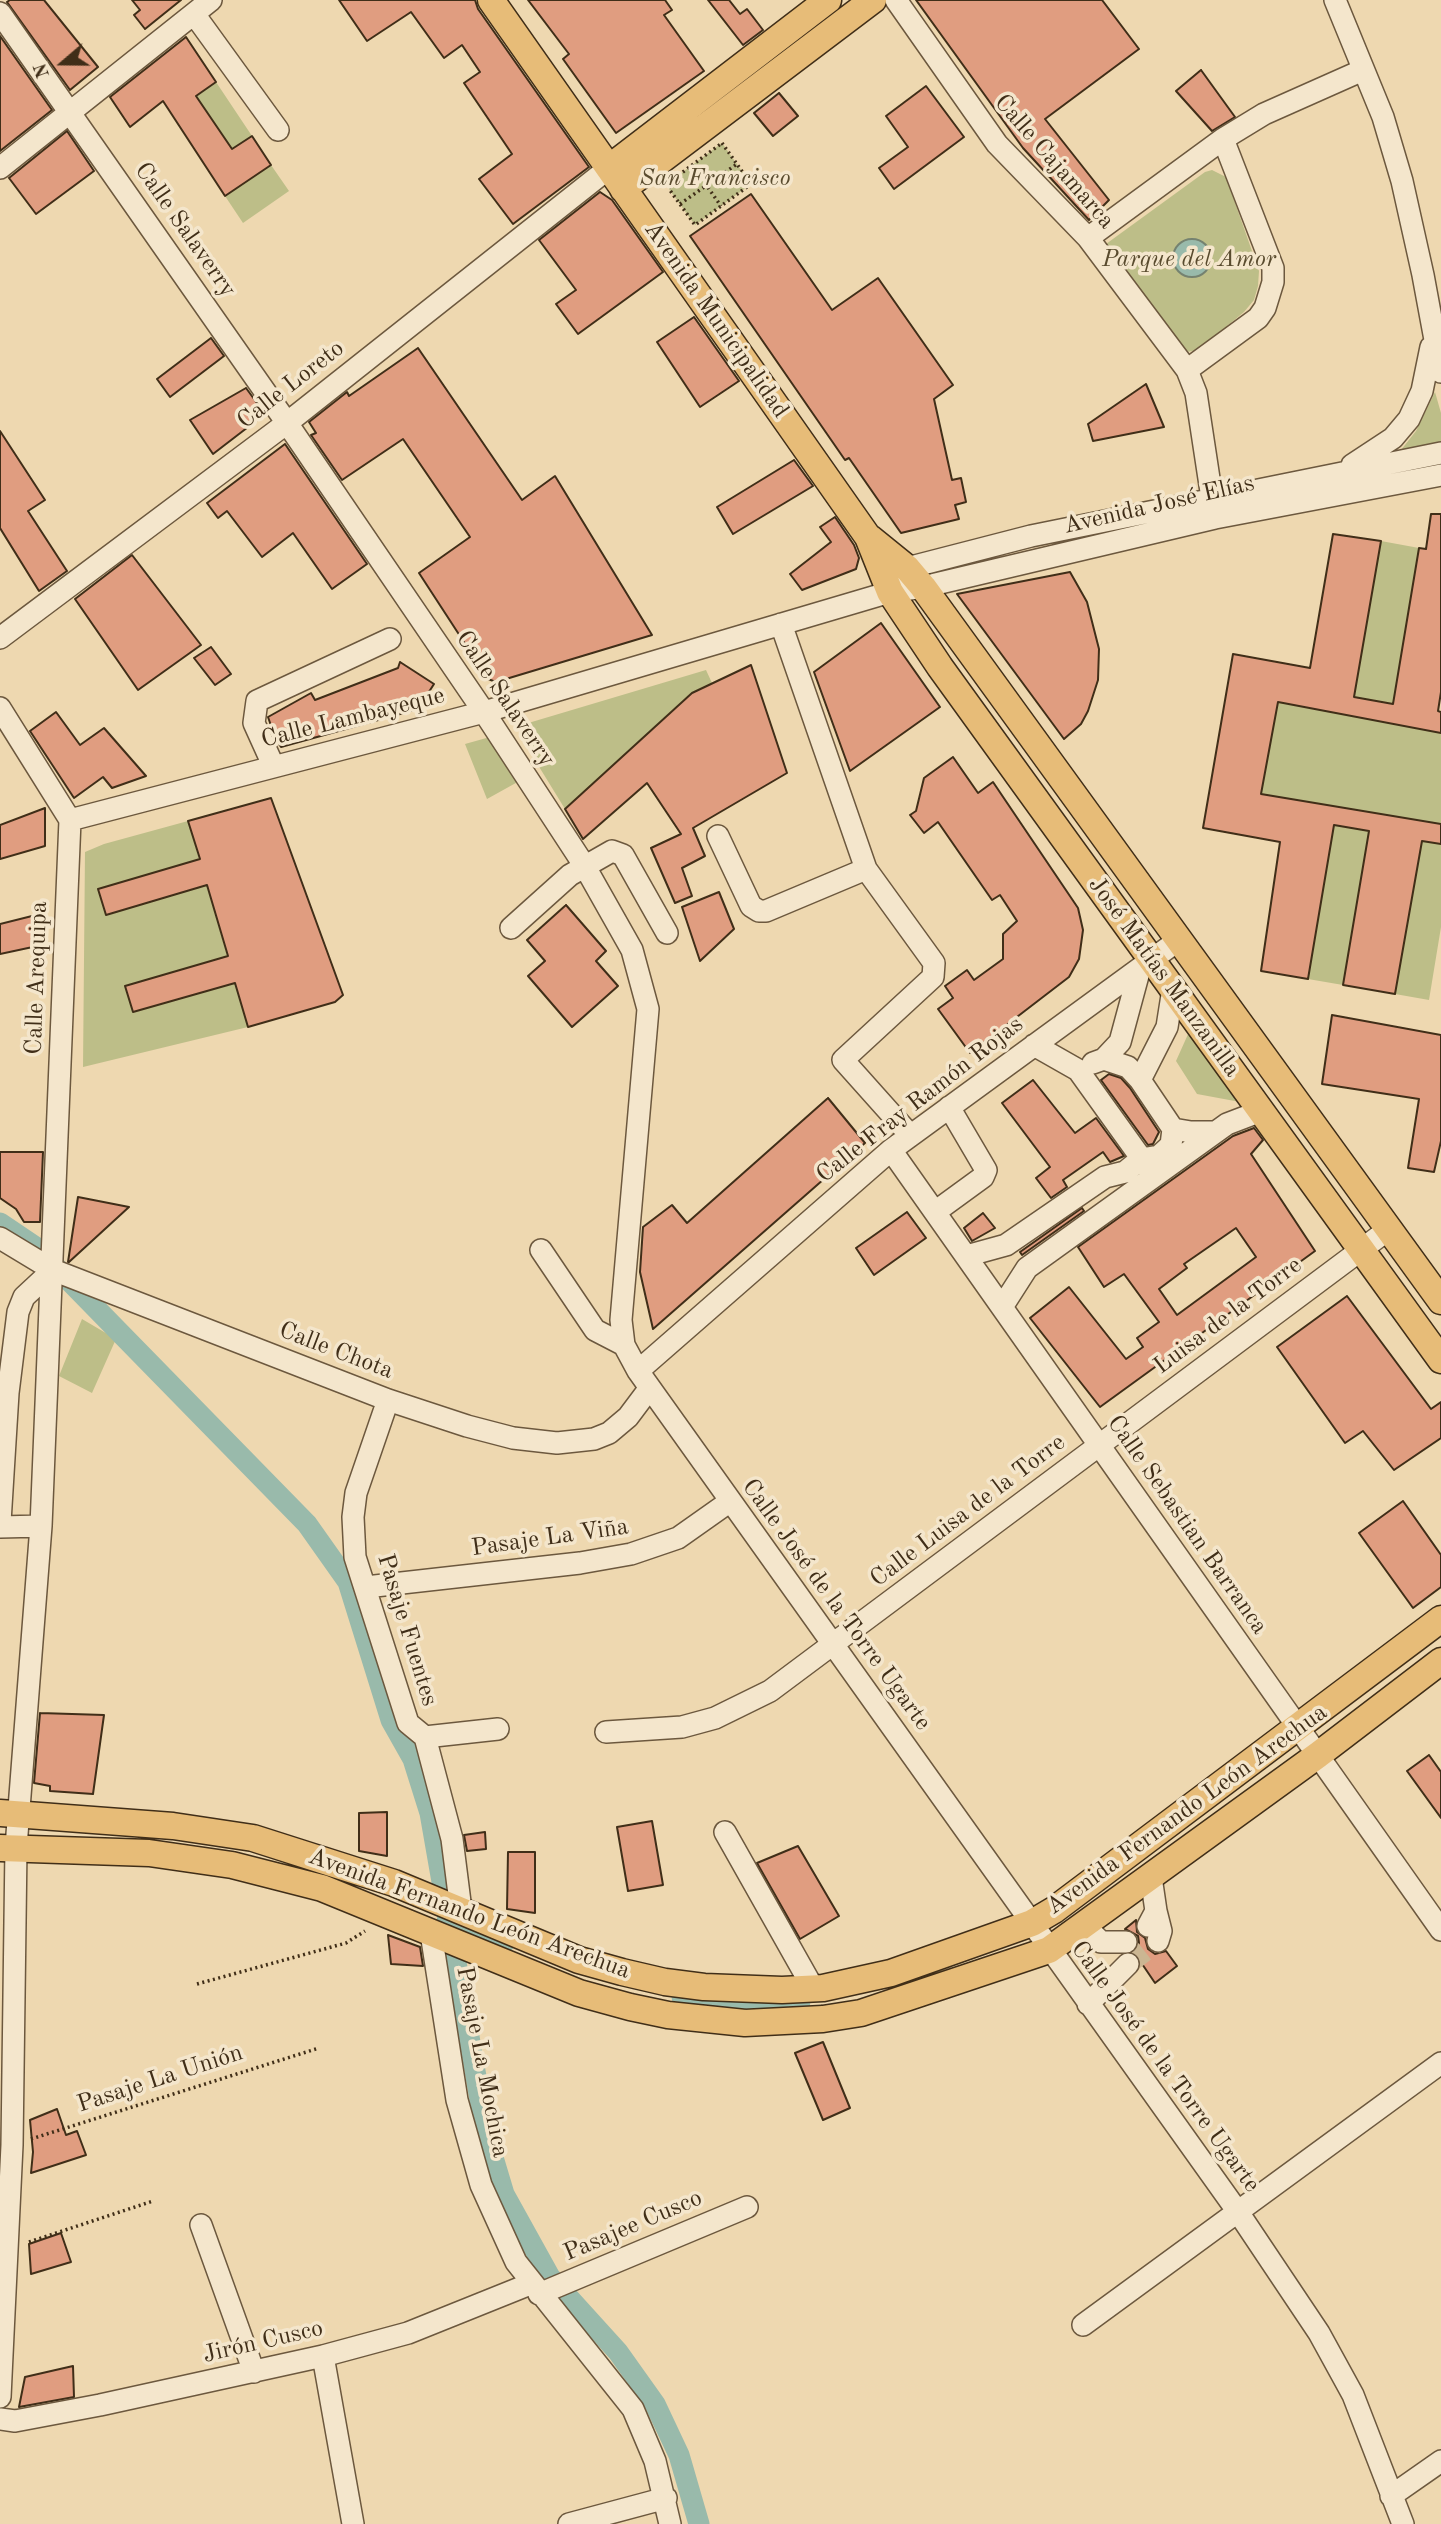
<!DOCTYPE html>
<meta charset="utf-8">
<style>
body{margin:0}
#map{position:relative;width:1441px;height:2524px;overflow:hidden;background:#eed8b0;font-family:"Old Standard TT",serif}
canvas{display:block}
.north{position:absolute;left:28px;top:28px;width:70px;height:70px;-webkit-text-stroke:5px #f4e6cc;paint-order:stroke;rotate:250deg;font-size:19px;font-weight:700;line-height:28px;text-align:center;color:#402e18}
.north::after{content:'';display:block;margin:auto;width:24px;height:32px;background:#402e18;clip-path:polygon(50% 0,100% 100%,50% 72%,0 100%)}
</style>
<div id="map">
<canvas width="1441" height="2524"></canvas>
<div class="north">N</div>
</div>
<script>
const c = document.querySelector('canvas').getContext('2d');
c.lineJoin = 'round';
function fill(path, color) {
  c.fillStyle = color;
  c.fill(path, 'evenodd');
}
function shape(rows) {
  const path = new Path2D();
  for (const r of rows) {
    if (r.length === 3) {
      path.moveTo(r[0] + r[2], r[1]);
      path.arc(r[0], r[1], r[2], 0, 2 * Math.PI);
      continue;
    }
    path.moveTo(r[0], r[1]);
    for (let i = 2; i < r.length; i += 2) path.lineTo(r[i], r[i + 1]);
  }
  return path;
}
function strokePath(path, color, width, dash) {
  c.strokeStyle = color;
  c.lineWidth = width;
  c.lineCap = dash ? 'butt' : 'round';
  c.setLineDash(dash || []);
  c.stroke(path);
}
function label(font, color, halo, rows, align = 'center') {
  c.font = font + ' "Old Standard TT",serif';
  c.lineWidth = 7;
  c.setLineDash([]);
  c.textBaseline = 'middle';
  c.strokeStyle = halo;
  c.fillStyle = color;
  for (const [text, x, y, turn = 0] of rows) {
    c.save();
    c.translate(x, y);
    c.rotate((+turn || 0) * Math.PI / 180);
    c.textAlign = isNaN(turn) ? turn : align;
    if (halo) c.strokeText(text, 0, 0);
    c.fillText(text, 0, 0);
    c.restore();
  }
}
const green = shape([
 [216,82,252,136,232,149,196,96],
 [722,143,751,184,695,225,669,189,672,180],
 [271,165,289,191,243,223,225,196],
 [1212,170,1226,177,1259,271,1258,286,1254,300,1244,312,1198,350,1187,352,1105,249,1106,244,1205,172],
 [1435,392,1441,413,1441,445,1403,452,1401,450,1416,431],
 [1381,541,1419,548,1393,704,1354,697],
 [706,670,712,683,691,693,565,809,522,739,525,724],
 [1278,702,1441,733,1441,824,1261,794],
 [490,737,523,779,487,799,465,744],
 [188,821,248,1027,83,1067,85,852,104,844],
 [1334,825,1369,831,1343,985,1308,979],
 [1422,841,1441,844,1441,927,1429,1000,1395,994],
 [1189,1032,1240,1102,1197,1094,1176,1061],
 [82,1319,116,1339,92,1393,59,1376]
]);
const water = shape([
 [1192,258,19]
]);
const canal = shape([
 [0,1223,37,1248,307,1524,348,1582,391,1720,413,1759,430,1813,486,2134,504,2194,550,2277,618,2352,655,2404,679,2455,699,2524],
 [447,1921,505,1942],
 [682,1997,724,2002,800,2002]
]);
const building = shape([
 [10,0,44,0,98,67,70,90,7,2,10,0],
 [132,0,181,0,145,29,134,15,140,10,132,0],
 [339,0,475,0,478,9,589,167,513,224,479,179,512,154,464,83,480,72,462,45,444,58,411,12,367,41,339,0],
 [528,0,665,0,672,10,664,15,704,71,616,133,563,59,569,54,528,0],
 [708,0,729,0,740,14,747,9,763,30,743,45,708,0],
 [916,0,1102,0,1139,49,1045,119,1109,200,1089,220,1023,148,916,0],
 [0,36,52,110,0,151,0,36],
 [186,37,216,82,196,96,232,149,252,136,271,165,225,196,163,101,130,127,110,97,186,37],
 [1201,70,1235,117,1212,131,1176,91,1201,70],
 [926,86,964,137,894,189,879,168,908,147,886,116,926,86],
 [779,93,798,116,773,136,754,113,779,93],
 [67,131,94,171,36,214,9,178,67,131],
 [600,192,612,200,663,272,578,334,556,304,576,290,539,240,600,192],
 [751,194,832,310,878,278,953,385,934,399,952,480,961,478,966,502,955,505,959,519,901,533,849,458,845,460,690,236,751,194],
 [694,317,739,381,700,407,657,342,694,317],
 [211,338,224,356,170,397,157,379,211,338],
 [418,348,522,500,555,476,652,635,496,682,488,679,419,573,470,537,403,439,342,480,311,435,316,433,309,422,347,392,349,396,418,348],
 [1146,384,1164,427,1093,441,1088,424,1146,384],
 [246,388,265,414,213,454,190,420,246,388],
 [0,431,45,500,28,511,67,571,39,591,0,528,0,431],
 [285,444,367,564,332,589,293,533,262,557,227,511,218,518,207,503,285,444],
 [794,460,813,486,733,534,717,507,794,460],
 [1431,514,1441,514,1441,692,1438,711,1441,712,1441,733,1278,702,1261,794,1441,824,1441,844,1422,841,1395,994,1343,985,1369,831,1334,825,1308,979,1261,971,1280,842,1203,828,1233,654,1310,668,1333,534,1381,541,1354,697,1393,704,1419,548,1426,549,1431,514],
 [835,517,854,545,859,558,856,569,802,590,790,574,831,542,820,527,835,517],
 [132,555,201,645,138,690,75,599,132,555],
 [1070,572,1087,602,1099,649,1098,680,1088,711,1081,724,1064,739,957,594,1070,572],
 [881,623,940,707,850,771,814,672,881,623],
 [211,647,231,674,215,685,194,658,211,647],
 [400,662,434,684,418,709,281,747,276,740,268,717,311,693,315,700,398,668,400,662],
 [751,665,787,773,693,828,705,856,682,868,692,896,675,903,651,848,681,834,647,783,583,839,565,809,692,693,751,665],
 [56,712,80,745,104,728,146,776,112,788,103,777,74,798,30,731,56,712],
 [953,757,978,793,993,782,1078,908,1083,930,1079,959,1069,977,970,1053,938,1009,953,998,945,986,967,970,974,980,1003,959,1003,934,1017,921,1000,895,992,900,938,822,924,833,910,815,916,811,924,778,953,757],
 [271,798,343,995,335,1002,248,1027,235,983,133,1012,125,986,228,956,207,885,106,915,98,889,200,859,188,821,271,798],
 [45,808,45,846,0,859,0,825,45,808],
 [719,892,734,929,700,961,682,907,719,892],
 [566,905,606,951,596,961,618,986,572,1027,528,976,545,961,527,940,566,905],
 [44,913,42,945,0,954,0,924,44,913],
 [1332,1015,1441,1035,1441,1141,1434,1172,1408,1168,1419,1099,1322,1084,1332,1015],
 [1109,1074,1121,1078,1130,1088,1159,1132,1153,1144,1148,1145,1101,1080,1109,1074],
 [1033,1080,1075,1133,1096,1118,1124,1156,1110,1162,1103,1152,1063,1180,1067,1187,1051,1198,1036,1178,1050,1167,1002,1103,1033,1080],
 [828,1098,865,1143,653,1329,640,1272,643,1227,672,1205,687,1223,828,1098],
 [1254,1128,1263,1140,1251,1154,1315,1251,1100,1407,1030,1318,1069,1287,1126,1359,1143,1347,1137,1338,1159,1322,1124,1274,1104,1287,1078,1247,1233,1136,1254,1128],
 [1236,1228,1256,1257,1177,1315,1159,1289,1187,1268,1184,1264,1236,1228],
 [0,1152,43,1152,40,1222,24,1222,16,1209,0,1198,0,1152],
 [78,1197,129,1207,69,1262,68,1262,78,1197],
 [1082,1208,1084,1211,1022,1255,1020,1252,1082,1208],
 [907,1212,926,1238,874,1275,856,1248,907,1212],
 [983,1213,995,1228,972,1241,964,1228,983,1213],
 [1347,1296,1431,1409,1441,1402,1441,1438,1394,1470,1363,1431,1345,1443,1277,1347,1347,1296],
 [1403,1501,1441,1555,1441,1587,1413,1608,1359,1533,1403,1501],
 [40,1713,104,1715,93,1794,50,1791,50,1786,34,1783,40,1713],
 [1429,1755,1441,1772,1441,1818,1407,1771,1429,1755],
 [387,1812,387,1856,359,1851,359,1813,387,1812],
 [652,1821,663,1885,628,1891,617,1827,652,1821],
 [485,1832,486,1849,467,1851,464,1835,485,1832],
 [798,1846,839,1916,800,1939,757,1863,798,1846],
 [508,1852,535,1852,535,1913,507,1909,508,1852],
 [1136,1920,1137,1932,1145,1938,1148,1949,1155,1954,1166,1951,1177,1966,1155,1983,1134,1952,1139,1943,1138,1936,1125,1929,1136,1920],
 [388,1935,420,1947,423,1966,391,1964,388,1935],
 [823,2042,850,2108,823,2120,795,2053,823,2042],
 [57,2109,66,2135,77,2131,86,2155,31,2173,33,2152,30,2120,57,2109],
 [61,2233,71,2262,31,2274,29,2244,61,2233],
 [73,2366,74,2397,19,2407,25,2377,73,2366]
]);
const minorTunnel = shape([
 [1128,1964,1158,1941]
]);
const path = shape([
 [722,143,751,184,695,225,669,189,672,180,722,143],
 [692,165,721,206],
 [680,204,737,164],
 [197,1984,346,1943,365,1931],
 [31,2139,319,2048],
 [29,2242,153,2201]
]);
const minor = shape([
 [896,0,997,144,1088,238,1187,370,1196,393,1215,518],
 [1335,0,1383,117,1402,181,1423,275,1441,372],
 [0,13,287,423,484,712,584,865,632,950,648,1009,621,1320,624,1345,638,1371,1238,2212,1319,2333,1353,2395,1403,2524],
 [194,14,278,130],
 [0,168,211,0],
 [1088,238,1223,139,1264,114,1363,70],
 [1187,370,1258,318,1265,308,1273,282,1273,268,1223,139],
 [1352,465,1393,438,1409,419,1422,391,1431,347],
 [899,579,907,568,1031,536,1441,453],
 [781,624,866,869,934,963,933,977,843,1060,910,1135],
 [0,638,287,423,609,168],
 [0,708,70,820,41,1526,16,1847,12,2145,0,2397],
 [273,765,254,723,257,701,390,639],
 [70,820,484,712,890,592,923,587,1215,518,1441,475],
 [718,836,751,906,759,911,766,911,866,869],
 [511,928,570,875,612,851,623,855,667,933],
 [1173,989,1167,1027,1140,1080,1173,1129,1191,1132,1216,1132],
 [1034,1045,1078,1070,1149,1169],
 [1104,1059,1120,1042,1140,968],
 [1093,1063,1104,1059,1128,1067,1140,1080],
 [891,1150,1441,1930],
 [935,1212,983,1177,986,1170,949,1107],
 [0,1238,53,1270,388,1400,467,1426,513,1438,557,1443,594,1439,609,1433,628,1417,649,1389],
 [541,1250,595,1330,624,1345],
 [966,1256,1006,1245,1105,1177,1125,1172,1141,1159,1159,1156,1171,1145,1173,1129],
 [1002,1307,1027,1268,1227,1124,1261,1111,1265,1116],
 [638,1371,891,1150,1180,939],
 [388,1400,356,1493,353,1517,355,1557,408,1723,425,1737,452,1839,461,1910],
 [0,1522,8,1393,18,1312,24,1297,53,1270],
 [0,1527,41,1526],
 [366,1587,580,1563,631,1554,678,1538,729,1502],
 [606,1732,682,1727,715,1718,770,1691,1389,1229],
 [425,1737,498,1729],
 [725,1832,813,1988],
 [1156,1911,1161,1931,1158,1941],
 [1084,1925,1101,1942,1126,1942],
 [1148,1926,1156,1911,1151,1877],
 [431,1933,457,2100,481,2185,516,2262,633,2409,655,2461,670,2524],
 [1088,2004,1128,1964],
 [201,2225,254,2372],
 [539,2294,747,2207],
 [1083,2325,1441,2063],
 [323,2356,353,2524],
 [0,2419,15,2421,100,2405,323,2356,408,2333,530,2284],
 [1391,2496,1441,2461],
 [569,2524,666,2498]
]);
const major = shape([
 [491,0,868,537,890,592,940,667,1441,1360],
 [609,168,828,0],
 [623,189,873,0],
 [870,538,907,568,923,587,1441,1301],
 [0,1813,173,1826,253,1838,394,1883,579,1960,622,1972,665,1982,704,1987,782,1990,823,1988,891,1973,1032,1923,1054,1910,1441,1619],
 [0,1848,149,1853,232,1865,322,1888,579,1993,630,2007,668,2015,745,2023,823,2019,861,2013,1049,1950,1318,1755,1441,1661]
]);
const streetNames = [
 ["Calle Cajamarca",1054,162,49],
 ["Calle Salaverry",185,230,55],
 ["Avenida Municipalidad",716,320,55],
 ["Calle Loreto",291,385,-38],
 ["Avenida José Elías",1159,505,-13],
 ["Calle Salaverry",505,699,56],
 ["Calle Lambayeque",353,718,-14],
 ["José Matías Manzanilla",1164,977,54],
 ["Calle Arequipa",37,978,-88],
 ["Calle Fray Ramón Rojas",920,1100,-38],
 ["Luisa de la Torre",1228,1316,-37],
 ["Calle Chota",336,1351,21],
 ["Calle Luisa de la Torre",968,1511,-37],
 ["Calle Sebastian Barranca",1187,1525,55],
 ["Pasaje La Viña",550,1538,-8],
 ["Calle José de la Torre Ugarte",836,1605,54],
 ["Pasaje Fuentes",407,1630,73],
 ["Avenida Fernando León Arechua",1187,1810,-36],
 ["Avenida Fernando León Arechua",469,1914,20],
 ["Pasaje La Mochica",482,2062,79],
 ["Calle José de la Torre Ugarte",1165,2067,54],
 ["Pasaje La Unión",160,2079,-18],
 ["Pasajee Cusco",633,2226,-23],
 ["Jirón Cusco",263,2342,-13]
];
const parkNames = [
 ["San Francisco",715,179],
 ["Parque del Amor",1189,260]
];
fill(green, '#bdbe88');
fill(water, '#99baab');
strokePath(water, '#758270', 2);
strokePath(canal, '#99baab', 21);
fill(building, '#e09d80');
strokePath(building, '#402e18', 2);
strokePath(minorTunnel, '#cbb692', 21, [21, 10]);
strokePath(minor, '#6c583e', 24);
strokePath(major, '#402e18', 29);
strokePath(path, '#402e18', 3.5, [2, 3.5]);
strokePath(minor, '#f4e6cc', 21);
strokePath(major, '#e7bc78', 26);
label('24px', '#402e18', '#f4e6cc', streetNames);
label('italic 24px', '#594b2e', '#f4e6cc', parkNames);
</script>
